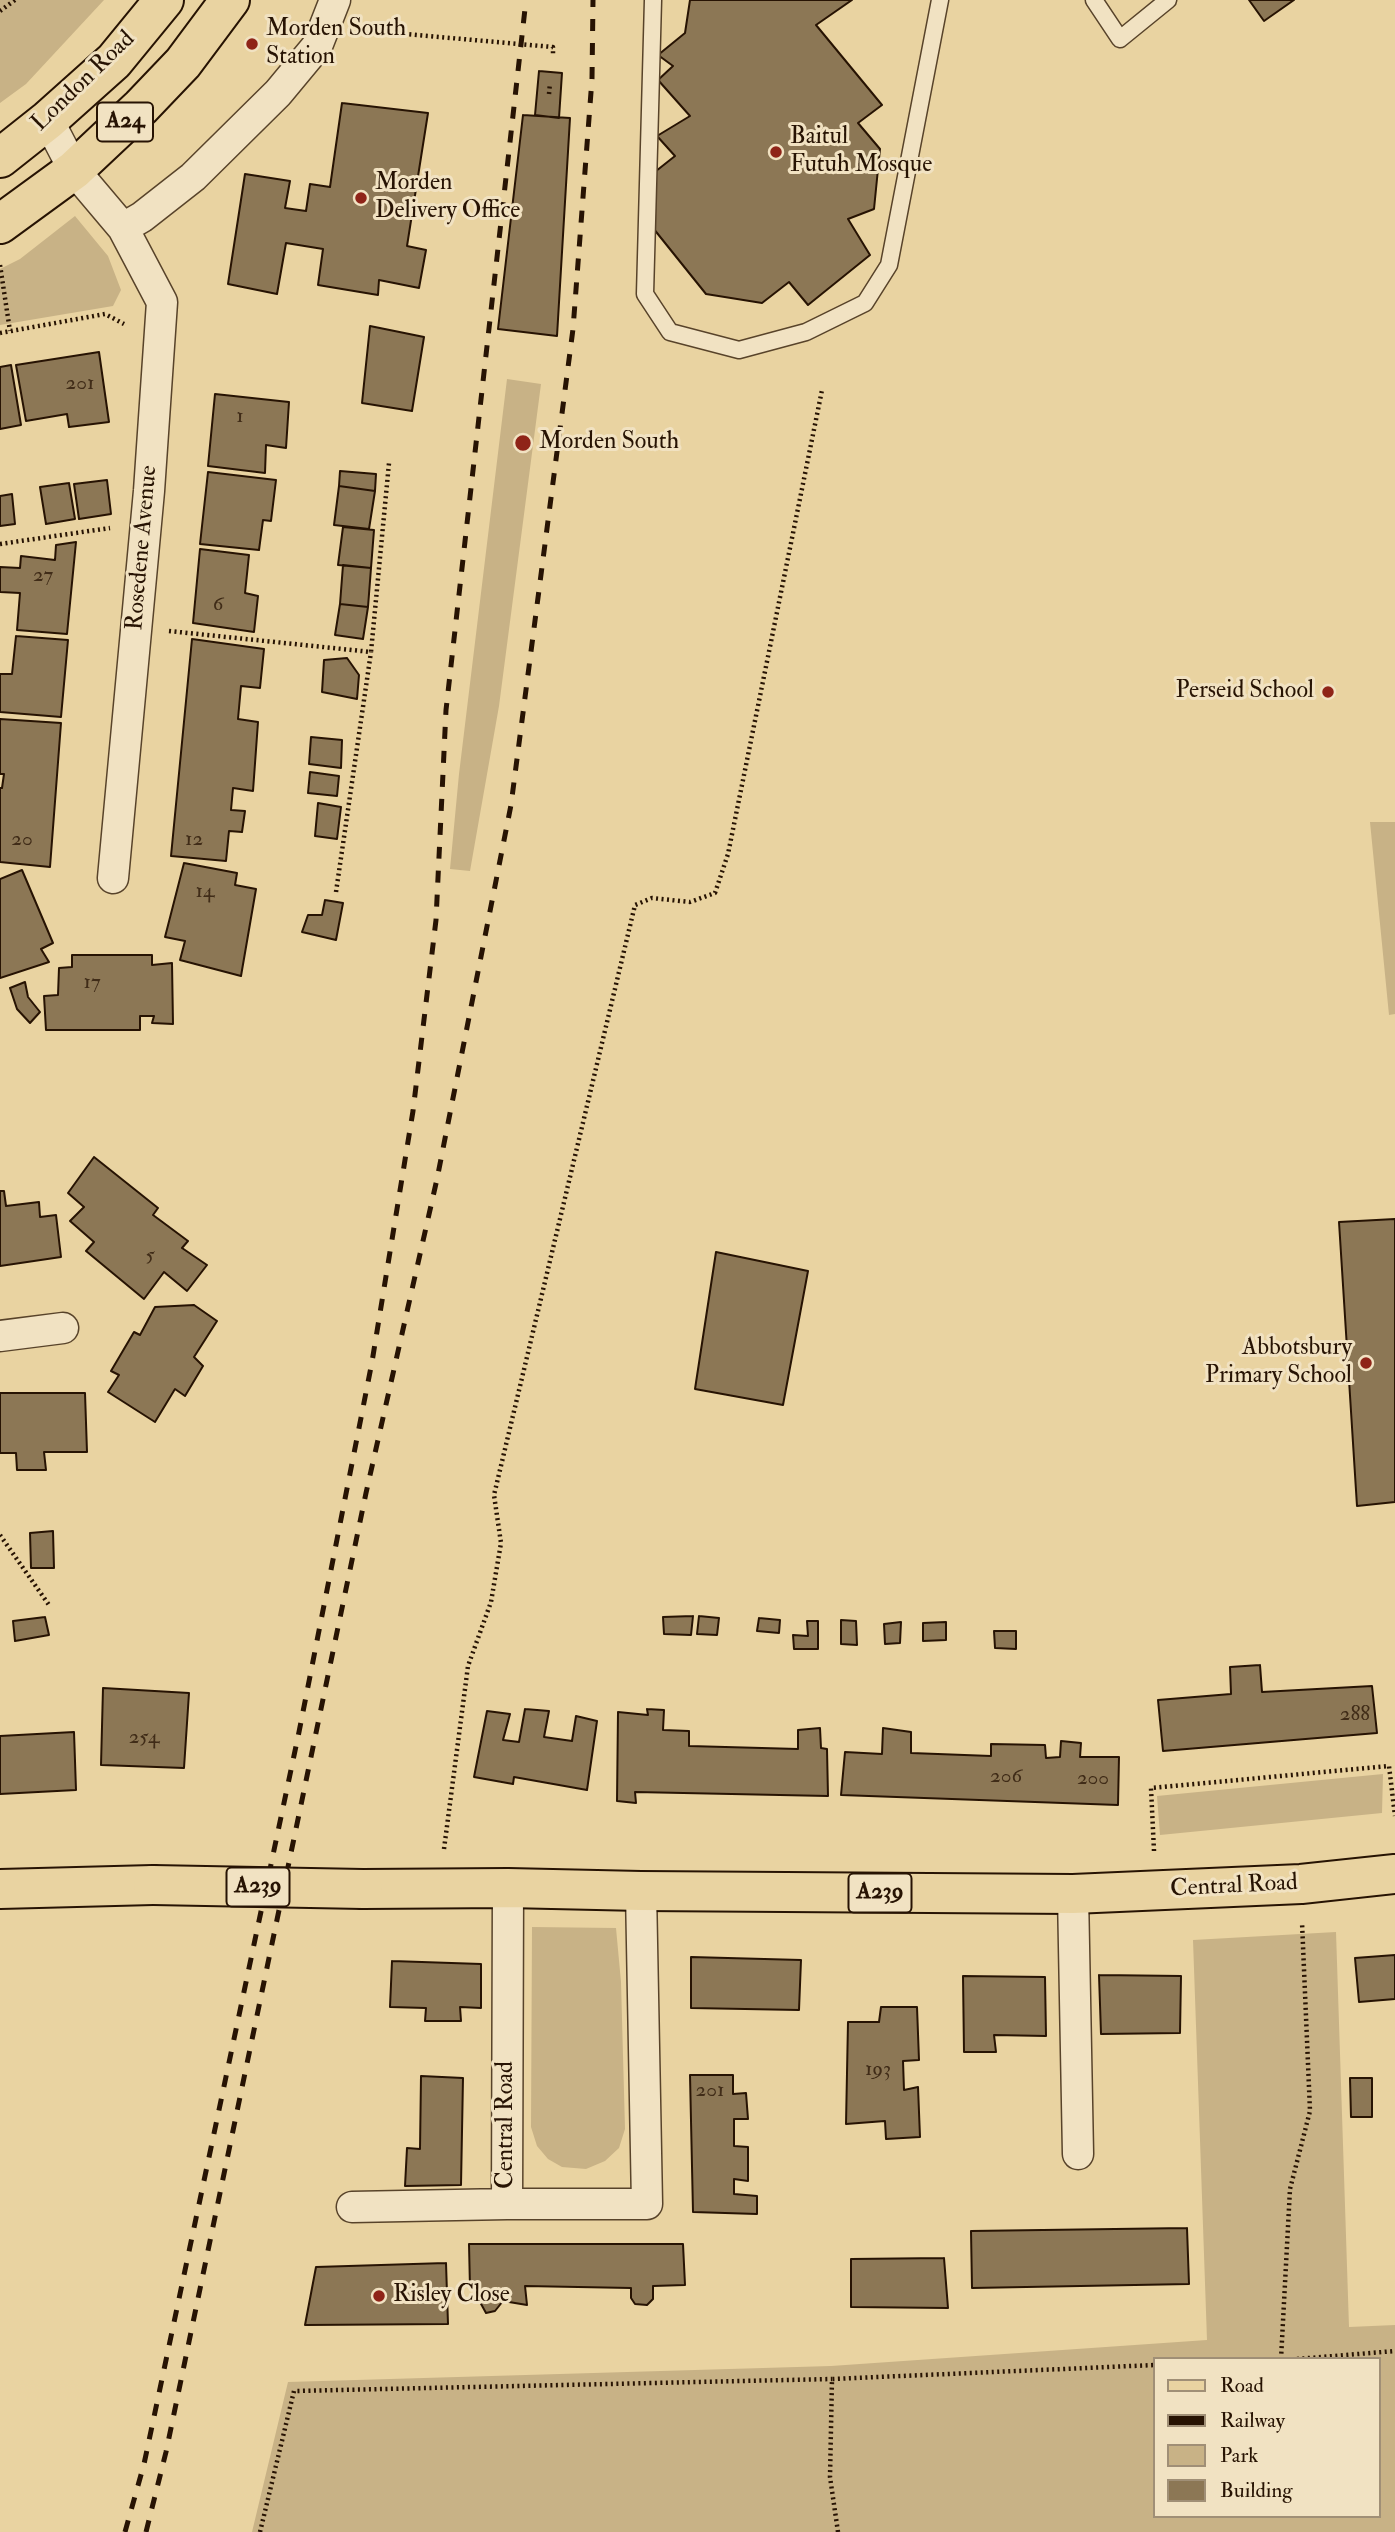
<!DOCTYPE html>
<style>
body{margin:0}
#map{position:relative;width:1395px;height:2532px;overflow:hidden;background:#e9d3a1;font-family:"IM FELL Double Pica",serif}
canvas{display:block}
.legend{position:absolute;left:1153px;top:2357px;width:228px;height:161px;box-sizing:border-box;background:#f1e2c2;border:2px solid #a08f76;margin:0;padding:9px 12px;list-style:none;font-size:21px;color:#271303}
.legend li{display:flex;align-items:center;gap:14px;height:35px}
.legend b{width:35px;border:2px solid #a08f76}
</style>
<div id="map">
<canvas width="1395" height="2532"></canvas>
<ul class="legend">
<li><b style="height:9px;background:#e9d3a1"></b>Road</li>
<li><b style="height:9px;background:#271303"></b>Railway</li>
<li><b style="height:19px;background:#c8b286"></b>Park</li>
<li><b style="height:19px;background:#8c7755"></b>Building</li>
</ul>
</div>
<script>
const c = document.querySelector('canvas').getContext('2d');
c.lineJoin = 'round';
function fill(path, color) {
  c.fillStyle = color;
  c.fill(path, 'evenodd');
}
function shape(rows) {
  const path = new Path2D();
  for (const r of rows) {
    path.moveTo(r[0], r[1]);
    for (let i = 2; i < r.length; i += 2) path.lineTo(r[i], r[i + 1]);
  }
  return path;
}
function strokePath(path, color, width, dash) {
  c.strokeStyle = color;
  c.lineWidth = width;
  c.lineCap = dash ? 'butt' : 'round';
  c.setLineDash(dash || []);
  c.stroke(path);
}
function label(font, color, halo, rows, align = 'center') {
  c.font = font + ' "IM FELL Double Pica",serif';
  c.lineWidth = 6;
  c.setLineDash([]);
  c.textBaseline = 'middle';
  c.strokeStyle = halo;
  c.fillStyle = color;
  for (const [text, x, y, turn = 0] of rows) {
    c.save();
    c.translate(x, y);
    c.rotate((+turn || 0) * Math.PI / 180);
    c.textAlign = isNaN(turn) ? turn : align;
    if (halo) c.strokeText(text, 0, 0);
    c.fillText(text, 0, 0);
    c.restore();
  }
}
const green = shape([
 [0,0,104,0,26,84,0,103],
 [75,216,108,256,121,290,113,306,0,325,0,269,20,259],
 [507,379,541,384,499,706,470,871,450,869,459,774],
 [1370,822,1395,822,1395,1014,1389,1015],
 [1383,1774,1382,1813,1160,1835,1157,1796],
 [532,1927,616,1928,621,1982,625,2129,619,2148,605,2161,586,2169,562,2167,548,2159,537,2146,531,2127],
 [1336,1932,1349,2327,1395,2325,1395,2532,252,2532,288,2382,831,2366,1207,2340,1193,1940],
 [1155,2359,1379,2359,1379,2516,1155,2516]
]);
const building = shape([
 [690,0,852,0,816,25,882,105,858,123,880,149,874,209,848,219,870,255,808,305,789,282,762,303,706,294,649,223,651,175,675,156,657,136,690,116,658,80,673,66,658,55,685,33,690,0],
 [1249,0,1294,0,1264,21,1249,0],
 [539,71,562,73,559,118,535,115,539,71],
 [342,103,428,113,407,246,426,250,419,288,379,280,378,295,318,285,323,249,286,243,277,294,228,284,245,174,290,181,285,208,306,211,310,184,330,187,342,103],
 [523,115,570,118,557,336,498,329,523,115],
 [370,326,424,337,412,411,362,403,370,326],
 [99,352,109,422,69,427,67,414,26,421,16,365,99,352],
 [11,365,21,425,0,429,0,367,11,365],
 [215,394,289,402,286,448,266,445,265,473,208,466,215,394],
 [340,471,376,474,375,491,339,486,340,471],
 [208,472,276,480,271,521,263,520,259,550,200,544,208,472],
 [107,480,111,514,79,519,74,484,107,480],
 [69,483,75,519,46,524,40,487,69,483],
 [339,486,375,491,369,529,334,525,339,486],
 [12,494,15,524,0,526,0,496,12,494],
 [343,527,374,530,371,568,338,565,343,527],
 [76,542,67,634,17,630,20,593,0,592,0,567,20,568,21,556,55,560,56,545,76,542],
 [200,549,249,555,245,593,258,596,254,632,193,623,200,549],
 [343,565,371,568,368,607,340,604,343,565],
 [340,604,368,607,363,639,335,635,340,604],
 [16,636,68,640,61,717,0,712,0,674,12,674,16,636],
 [192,639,264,649,260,688,241,686,238,719,258,722,253,791,233,788,231,810,245,811,242,832,229,831,226,861,171,856,192,639],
 [347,658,359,675,357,699,322,692,324,660,347,658],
 [0,719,61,723,50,867,0,862,0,788,2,788,4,774,0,774,0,719],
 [311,737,342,740,341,768,309,764,311,737],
 [310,772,339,776,337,796,308,793,310,772],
 [318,803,341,807,337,839,315,836,318,803],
 [184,863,237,873,235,885,256,889,241,976,180,960,185,941,165,937,184,863],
 [22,870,53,943,41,949,49,962,0,978,0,879,22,870],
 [325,900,343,903,336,940,302,932,308,915,322,915,325,900],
 [72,955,152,955,152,965,172,963,173,1024,152,1023,154,1016,140,1016,140,1030,46,1030,44,996,58,995,59,968,72,967,72,955],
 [25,982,28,997,40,1012,30,1023,17,1009,10,988,25,982],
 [94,1157,158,1208,153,1215,188,1241,182,1248,207,1265,187,1291,164,1272,144,1299,86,1251,94,1242,70,1221,84,1207,68,1193,94,1157],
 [0,1191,4,1191,6,1206,39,1202,40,1217,56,1215,61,1257,0,1266,0,1191],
 [1395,1219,1395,1502,1357,1506,1339,1222,1395,1219],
 [716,1252,808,1271,783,1405,695,1389,716,1252],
 [194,1305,217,1321,194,1357,203,1366,185,1396,175,1389,155,1422,108,1392,119,1375,111,1371,134,1332,140,1335,155,1307,194,1305],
 [0,1393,85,1393,87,1452,44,1452,46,1470,17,1470,16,1453,0,1453,0,1393],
 [53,1531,54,1568,31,1568,30,1533,53,1531],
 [693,1616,691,1635,664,1634,663,1617,693,1616],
 [699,1616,719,1618,717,1635,697,1634,699,1616],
 [45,1617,49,1635,15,1641,13,1621,45,1617],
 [759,1618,780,1620,779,1633,757,1631,759,1618],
 [841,1620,856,1621,857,1645,841,1644,841,1620],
 [807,1621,818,1621,818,1649,794,1649,793,1635,808,1636,807,1621],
 [901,1622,900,1643,885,1644,884,1624,901,1622],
 [946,1622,946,1640,923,1641,923,1623,946,1622],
 [994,1631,1016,1631,1016,1649,995,1648,994,1631],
 [1260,1665,1262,1692,1372,1686,1377,1733,1163,1751,1158,1700,1231,1694,1230,1667,1260,1665],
 [103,1688,189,1693,184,1768,101,1765,103,1688],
 [525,1709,549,1711,544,1737,572,1741,576,1716,597,1721,587,1790,514,1777,513,1784,474,1777,487,1711,510,1714,503,1740,519,1742,525,1709],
 [647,1709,664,1710,663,1730,689,1731,689,1746,798,1749,798,1730,820,1728,821,1748,827,1749,828,1796,635,1792,636,1803,617,1801,618,1712,648,1715,647,1709],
 [883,1728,911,1732,911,1753,991,1756,991,1744,1045,1745,1046,1758,1060,1757,1061,1741,1081,1743,1080,1757,1119,1757,1118,1805,841,1795,845,1752,882,1754,883,1728],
 [74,1732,76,1790,0,1794,0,1736,74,1732],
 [1395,1955,1395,1999,1359,2002,1355,1958,1395,1955],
 [691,1957,801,1960,799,2010,691,2008,691,1957],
 [392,1961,481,1964,481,2008,460,2007,461,2021,425,2021,426,2008,390,2007,392,1961],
 [1099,1975,1181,1976,1180,2033,1101,2034,1099,1975],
 [963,1976,1045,1977,1046,2036,994,2035,996,2052,964,2052,963,1976],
 [881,2007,917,2007,919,2060,903,2061,904,2090,918,2087,920,2137,886,2139,885,2121,846,2124,848,2022,879,2022,881,2007],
 [690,2075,733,2075,733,2094,746,2093,748,2119,734,2119,734,2146,748,2147,748,2181,734,2179,734,2194,757,2196,757,2214,693,2212,690,2075],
 [421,2076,463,2078,461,2185,405,2186,407,2148,420,2149,421,2076],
 [1350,2078,1372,2078,1372,2117,1351,2117,1350,2078],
 [1187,2228,1189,2284,972,2288,971,2231,1187,2228],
 [469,2244,683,2244,685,2285,653,2286,653,2299,647,2305,635,2304,631,2298,631,2288,525,2286,527,2305,503,2301,495,2311,486,2313,480,2302,479,2287,470,2288,469,2244],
 [944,2258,948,2308,851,2307,851,2259,944,2258],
 [446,2263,448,2324,305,2325,316,2267,446,2263]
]);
const path = shape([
 [0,11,15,0],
 [360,30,553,47,553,55],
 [549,94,550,83],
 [0,265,10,331],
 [0,333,105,314,124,324],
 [0,544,110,528],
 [169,631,371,652,389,463],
 [336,892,371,652],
 [0,1535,49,1605],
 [444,1849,468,1666,491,1602,501,1543,494,1495,635,905,652,898,690,902,715,893,728,854,822,390],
 [1154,1851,1151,1788,1389,1766,1395,1816],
 [1281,2359,1290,2189,1310,2111,1302,1922],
 [1297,2359,1395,2351],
 [260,2532,294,2391,832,2379],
 [838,2532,830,2477,832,2379,1155,2365]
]);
const service = shape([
 [653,0,645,294,670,332,739,350,806,332,865,303,889,265,940,0],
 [1094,0,1120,39,1168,0]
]);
const minor = shape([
 [48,120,74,170,123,228,142,217,193,177,278,93,317,46,335,0],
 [113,878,149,491,162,302,123,228],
 [0,1336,63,1328],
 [508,1888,507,2204,647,2204,641,1891],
 [1073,1894,1078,2154],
 [352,2207,507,2204]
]);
const primary = shape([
 [0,1889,153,1885],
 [363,1889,508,1888,641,1891,1073,1894,1301,1884,1395,1874]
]);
const trunk = shape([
 [0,158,48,120,114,61,164,0],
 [0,224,74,170,141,107,183,63,230,0]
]);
const rail = shape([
 [125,2532,144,2464,299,1732,372,1362,413,1111,436,920,446,710,526,0],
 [146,2532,166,2452,366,1493,437,1179,511,805,573,329,592,79,593,0]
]);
const primaryBridge = shape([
 [153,1885,363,1889]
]);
const markers = [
 [252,44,7,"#8f2418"],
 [776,152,7,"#8f2418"],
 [361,198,7,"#8f2418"],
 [523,443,9,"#8f2418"],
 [1328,692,7,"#8f2418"],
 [1366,1363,7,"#8f2418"],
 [379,2296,7,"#8f2418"]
];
const numberNames = [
 ["201",80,384],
 ["1",240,417],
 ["27",43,576],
 ["6",218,605],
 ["20",22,840],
 ["12",194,840],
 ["14",205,892],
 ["17",92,983],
 ["5",150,1256],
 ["288",1355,1715],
 ["254",144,1738],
 ["206",1006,1777],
 ["200",1093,1779],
 ["193",878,2070],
 ["201",710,2091]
];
const shields = [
 [125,122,56],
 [258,1887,63],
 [880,1893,63]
];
const shieldNames = [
 ["A24",125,122],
 ["A239",258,1887],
 ["A239",880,1893]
];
const poiNames = [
 ["Morden South",266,30],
 ["Station",266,58],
 ["Baitul",790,138],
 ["Futuh Mosque",790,166],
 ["Morden",375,184],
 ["Delivery Office",375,212],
 ["Morden South",539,443],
 ["Perseid School",1314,692,"right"],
 ["Abbotsbury",1352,1349,"right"],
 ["Primary School",1352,1377,"right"],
 ["Risley Close",393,2296]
];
const streetNames = [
 ["London Road",84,82,-44],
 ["Rosedene Avenue",143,548,-85],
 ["Central Road",1234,1887,-3],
 ["Central Road",507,2125,-90]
];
fill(green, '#c8b286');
fill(building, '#8c7755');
strokePath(building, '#271303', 2);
strokePath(service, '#58432a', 19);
strokePath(minor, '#58432a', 33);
strokePath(primary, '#271303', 42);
strokePath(trunk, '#271303', 42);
strokePath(path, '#271303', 4.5, [2, 3.5]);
strokePath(service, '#f1e2c2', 16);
strokePath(minor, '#f1e2c2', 30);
strokePath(primary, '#e9d3a1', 38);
strokePath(trunk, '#e9d3a1', 38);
strokePath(rail, '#271303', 5, [12, 12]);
strokePath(primaryBridge, '#271303', 42, []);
strokePath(primaryBridge, '#e9d3a1', 38);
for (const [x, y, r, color] of markers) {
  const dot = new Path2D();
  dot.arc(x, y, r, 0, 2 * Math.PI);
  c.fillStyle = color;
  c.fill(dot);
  strokePath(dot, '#f1e2c2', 2.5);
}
label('21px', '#402c18', null, numberNames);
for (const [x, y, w] of shields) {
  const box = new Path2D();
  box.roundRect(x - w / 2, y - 19.5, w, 39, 5);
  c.fillStyle = '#f1e2c2';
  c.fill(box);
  strokePath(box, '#271303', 2);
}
label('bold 23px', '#271303', null, shieldNames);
label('24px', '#271303', '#f1e2c2', poiNames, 'left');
label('24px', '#271303', '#f1e2c2', streetNames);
</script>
